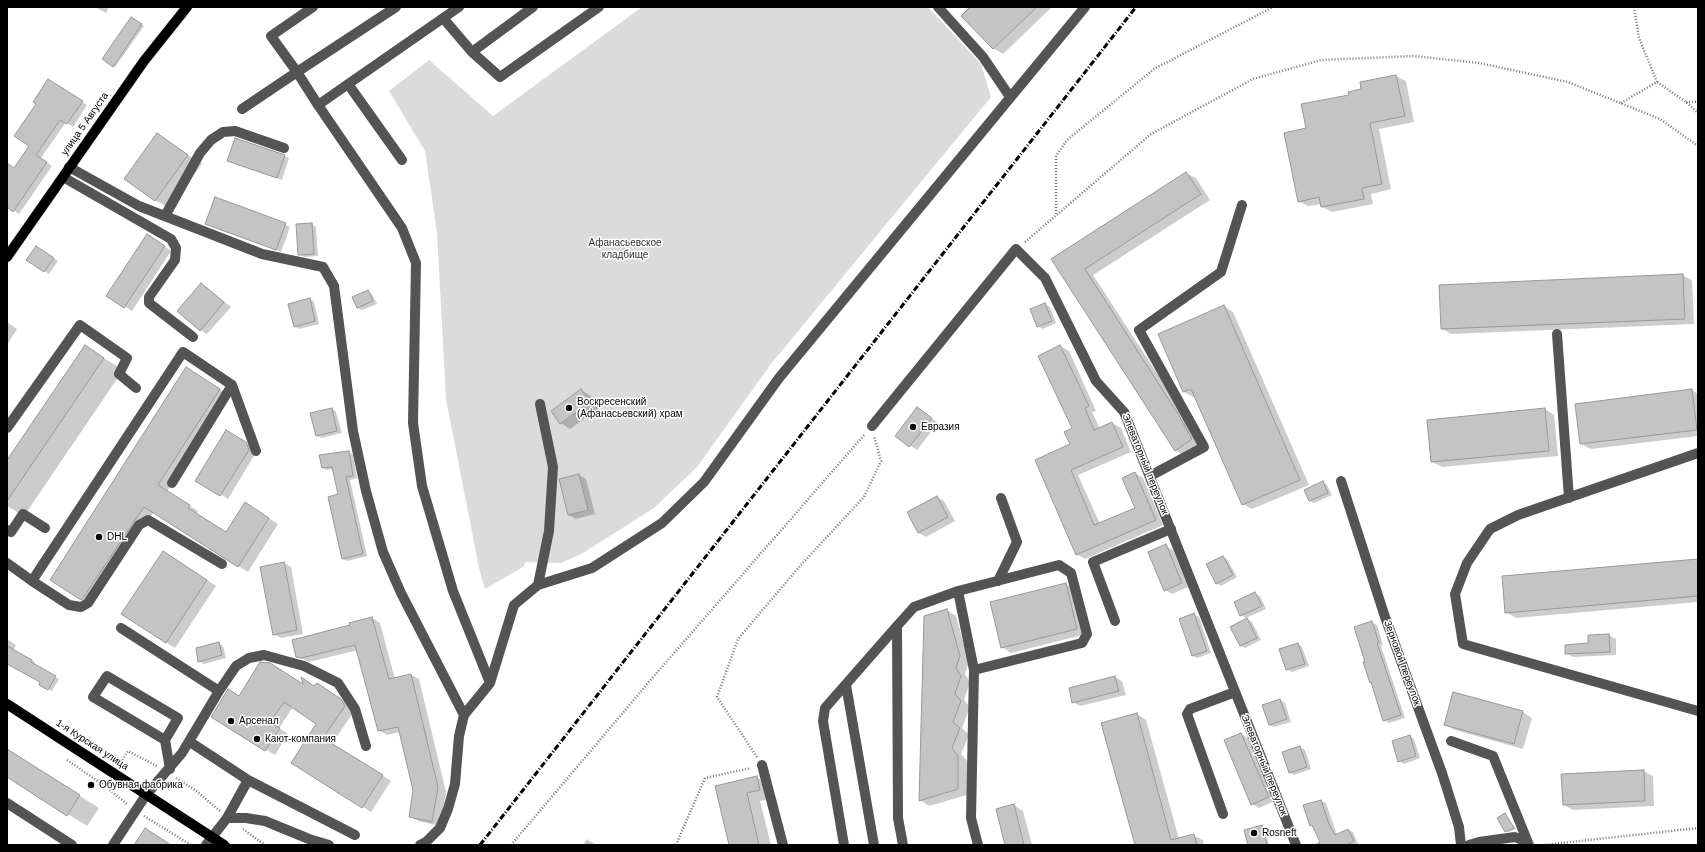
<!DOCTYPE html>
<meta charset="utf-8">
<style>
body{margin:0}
#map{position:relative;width:1705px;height:852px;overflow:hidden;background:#fff;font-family:Helvetica,sans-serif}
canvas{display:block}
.frame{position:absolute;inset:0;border:8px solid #000;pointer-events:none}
</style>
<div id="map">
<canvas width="1705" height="852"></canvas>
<div class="frame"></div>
</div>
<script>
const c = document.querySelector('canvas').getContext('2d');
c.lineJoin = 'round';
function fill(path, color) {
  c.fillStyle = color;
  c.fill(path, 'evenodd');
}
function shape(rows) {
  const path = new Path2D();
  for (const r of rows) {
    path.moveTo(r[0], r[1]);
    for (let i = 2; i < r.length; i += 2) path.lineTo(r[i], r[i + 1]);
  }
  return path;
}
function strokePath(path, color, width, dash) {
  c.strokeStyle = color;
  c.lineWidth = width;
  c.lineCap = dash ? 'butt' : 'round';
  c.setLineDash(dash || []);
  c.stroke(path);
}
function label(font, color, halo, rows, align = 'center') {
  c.font = font + ' Helvetica,sans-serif';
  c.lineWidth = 3;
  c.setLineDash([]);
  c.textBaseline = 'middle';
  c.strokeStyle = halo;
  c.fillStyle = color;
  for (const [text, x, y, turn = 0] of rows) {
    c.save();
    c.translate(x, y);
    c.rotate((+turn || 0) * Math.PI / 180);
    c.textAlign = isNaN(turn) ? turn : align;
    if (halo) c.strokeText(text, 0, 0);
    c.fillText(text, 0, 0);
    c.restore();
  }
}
const green = shape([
 [642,7,928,7,981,64,991,97,771,364,697,467,654,508,583,553,561,563,526,562,523,567,485,589,479,568,446,399,437,233,425,151,389,91,429,60,493,116]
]);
const shadow = shape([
 [95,7,109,7,106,13],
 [972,7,1052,7,1003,54,993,48],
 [131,19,144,26,115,67,103,59],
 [1396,76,1406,81,1414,122,1379,129,1391,189,1371,194,1373,204,1332,212,1322,207,1322,204,1308,206,1298,201,1307,129,1350,95],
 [53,83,87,105,73,127,66,122,41,158,52,166,19,214,7,206,7,172,15,169,30,146],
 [157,134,202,164,169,208,155,200],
 [285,156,289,158,282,180,228,161],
 [1186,173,1196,178,1210,200,1093,275,1188,421,1201,445,1185,456,1175,450,1052,259],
 [215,198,290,227,281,252,206,224],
 [312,224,316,227,318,256,304,257,299,254],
 [154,239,171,251,132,311,108,295],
 [41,250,58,261,49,274,28,260],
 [1682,275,1692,280,1694,324,1451,334,1442,329],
 [202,284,231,307,207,334,200,330],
 [368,292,372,294,377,304,362,310,358,308],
 [310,299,314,302,319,324,299,329,295,326],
 [1045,304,1050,307,1056,323,1043,329,1038,326],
 [1224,306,1233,312,1309,485,1252,509,1243,504,1196,396,1193,397,1184,392,1159,334],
 [7,322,17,329,7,345],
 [85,346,123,370,24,516,7,506,7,462],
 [1060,346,1069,351,1096,411,1092,412,1100,429,1112,423,1121,428,1131,452,1078,475,1100,524,1136,508,1135,473,1143,478,1163,525,1085,559,1076,554,1036,460,1071,445,1073,429],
 [196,374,229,395,167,491,198,511,196,514,227,533,254,509,278,524,248,572,154,512,91,604,81,599],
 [581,390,591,396,599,408,570,429,561,423],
 [1692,390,1698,394,1698,436,1591,449,1581,444,1577,405],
 [918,408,938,423,917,450,896,436],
 [332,409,336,412,342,433,322,438,317,436],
 [1545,409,1554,415,1558,456,1442,467,1432,462],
 [227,431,253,447,255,454,228,499,197,480],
 [348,452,353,455,357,478,350,480,367,556,347,561,343,559,340,495,334,469,327,470,322,467],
 [579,475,586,479,595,514,576,519,569,515],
 [1323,482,1327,485,1332,495,1314,503,1310,501,1305,491],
 [937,497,944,501,955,521,926,537,919,533,908,513],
 [1166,546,1173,550,1188,587,1172,594,1165,590],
 [1223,557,1227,559,1237,577,1221,586,1217,583],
 [173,558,216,586,175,648,166,642],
 [1698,560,1698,602,1516,618,1506,612],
 [284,563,291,567,303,634,281,638,274,634],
 [1066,584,1075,590,1086,634,1011,653,1002,647],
 [1255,594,1260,596,1266,609,1246,618,1241,615],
 [947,610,956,616,969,662,965,674,970,682,964,700,970,707,962,728,969,735,961,754,968,762,967,795,929,806,920,800],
 [1194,614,1199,617,1211,653,1197,658,1193,656],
 [372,618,380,623,395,679,411,675,419,679,446,792,440,826,418,821,410,816,414,790,401,732,387,735,379,730,358,650,309,662,297,656,352,626],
 [1247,619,1252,622,1261,640,1245,648,1241,646,1231,627],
 [1372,623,1377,625,1383,645,1381,646,1405,718,1389,723,1384,720,1373,683,1371,682,1364,663,1366,662],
 [1609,635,1616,639,1616,655,1573,657,1566,653],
 [7,639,16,645,10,657,7,655],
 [218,643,223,646,226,658,204,664,199,661],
 [1298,644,1302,647,1309,666,1292,672,1287,669],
 [18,653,35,662,34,665,59,679,52,691,40,685,42,682],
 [1115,677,1122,681,1126,695,1080,706,1073,702],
 [304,685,327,690,350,705,354,711,332,744,391,781,371,812,292,762,317,724,293,707,279,728,288,734,275,755,213,716,239,697],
 [1280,700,1285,703,1291,722,1274,727,1270,725],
 [1523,712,1532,718,1523,749,1455,730,1446,725],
 [1137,714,1146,720,1179,839,1193,835,1203,840,1204,845,1136,845],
 [1241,734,1248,738,1275,801,1259,808,1252,804],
 [1409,736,1414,739,1420,758,1404,764,1399,761],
 [1300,747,1305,750,1311,769,1294,775,1290,772],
 [7,750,99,808,87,826,7,776],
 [1643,771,1653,776,1654,806,1573,810,1564,805],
 [756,777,770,785,773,798,760,801,771,845,730,845,716,786],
 [1321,801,1326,803,1337,835,1348,830,1353,832,1358,844,1323,845,1315,828,1311,825,1304,806],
 [1014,805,1023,811,1032,845,1006,845],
 [1505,814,1516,829,1508,832,1506,831],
 [1262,826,1264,827,1269,845,1250,845],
 [587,839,588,840,596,845,583,845]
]);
const building = shape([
 [970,7,1037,7,993,49,961,16,970,7],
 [131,17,142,24,113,67,102,59,131,17],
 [1396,75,1405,116,1370,123,1382,184,1362,188,1364,199,1321,207,1319,197,1298,202,1284,133,1306,128,1301,104,1349,95,1348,92,1361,89,1360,82,1396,75],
 [48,79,83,101,67,124,60,120,36,155,47,162,13,212,7,207,7,163,14,168,29,146,14,136,36,104,33,102,48,79],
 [157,133,188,155,155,201,124,179,157,133],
 [235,138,285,155,277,178,227,161,235,138],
 [1186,172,1201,194,1085,269,1178,414,1192,439,1175,451,1051,259,1186,172],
 [215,197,286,223,276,250,205,224,215,197],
 [312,223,314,254,298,255,296,224,312,223],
 [147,234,165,246,124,308,106,296,147,234],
 [36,246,54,258,44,272,26,260,36,246],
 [1683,274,1685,319,1441,329,1439,285,1683,274],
 [201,283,224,302,200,331,177,311,201,283],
 [368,290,373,301,357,308,352,297,368,290],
 [310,298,315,321,294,327,288,304,310,298],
 [1045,303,1052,321,1037,327,1030,309,1045,303],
 [1224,305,1300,480,1242,505,1191,389,1183,392,1158,334,1224,305],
 [85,345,104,358,7,501,7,460,85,345],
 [1060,345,1089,406,1085,408,1094,430,1112,422,1123,447,1071,470,1094,525,1135,508,1122,478,1135,472,1156,520,1076,555,1035,460,1070,444,1064,432,1072,428,1038,356,1060,345],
 [186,367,220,389,158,485,190,505,188,508,226,532,245,502,269,518,238,567,144,507,83,598,81,600,50,580,186,367],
 [581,389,590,402,560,424,551,411,581,389],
 [1692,389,1697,430,1580,444,1575,404,1692,389],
 [917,407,932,418,909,447,895,436,917,407],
 [332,408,337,431,316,436,310,413,332,408],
 [1545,408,1549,451,1431,462,1427,420,1545,408],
 [226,430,246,442,249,450,220,496,195,481,226,430],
 [349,451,353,476,346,477,363,554,342,559,328,497,338,494,332,467,322,468,319,455,349,451],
 [579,474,588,510,568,515,559,479,579,474],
 [1323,481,1328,493,1309,501,1304,490,1323,481],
 [937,496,948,517,918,533,907,512,937,496],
 [1166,544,1182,583,1164,591,1148,552,1166,544],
 [163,551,207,580,166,643,121,614,163,551],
 [1223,556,1233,575,1216,584,1206,564,1223,556],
 [1698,559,1698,596,1505,613,1502,576,1698,559],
 [284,562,297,630,273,635,260,567,284,562],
 [1066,583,1077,629,1001,648,990,602,1066,583],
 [1255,592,1262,606,1240,616,1234,602,1255,592],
 [947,609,960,656,956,668,961,676,955,694,961,701,953,722,960,728,952,748,958,756,958,789,919,801,924,616,947,609],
 [1194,613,1207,651,1192,656,1179,619,1194,613],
 [372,617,389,679,411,674,438,787,432,822,409,817,413,790,398,727,378,731,355,645,301,658,296,657,292,640,350,625,349,623,372,617],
 [1247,618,1257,638,1240,646,1230,627,1247,618],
 [1372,621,1379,643,1377,643,1401,715,1383,721,1371,682,1370,683,1363,662,1365,662,1354,627,1372,621],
 [1609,634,1610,652,1565,654,1565,645,1588,643,1588,635,1609,634],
 [219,642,222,655,198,662,196,648,219,642],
 [1298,643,1305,664,1286,670,1279,649,1298,643],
 [7,646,32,660,31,662,56,676,48,690,39,685,40,682,7,664,7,646],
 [260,662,270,663,303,684,301,677,314,686,317,683,341,699,345,706,323,738,383,775,362,808,291,763,316,724,284,702,270,722,280,728,265,751,211,717,228,689,239,696,260,662],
 [1115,676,1119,691,1072,703,1069,688,1115,676],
 [1453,692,1523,711,1514,744,1444,725,1453,692],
 [1280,699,1287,719,1269,725,1262,705,1280,699],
 [1137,713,1171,840,1194,834,1197,845,1135,845,1101,723,1137,713],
 [1241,733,1269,797,1251,805,1224,740,1241,733],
 [1410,735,1416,756,1398,762,1392,741,1410,735],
 [1300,746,1307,767,1289,773,1282,752,1300,746],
 [7,749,80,795,67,816,7,777,7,749],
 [1644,770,1645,801,1563,805,1561,774,1644,770],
 [757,776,760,790,747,793,759,845,729,845,715,786,757,776],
 [1321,800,1329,824,1335,835,1348,829,1354,841,1347,845,1315,845,1320,842,1312,825,1310,826,1303,805,1321,800],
 [1014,804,1024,845,1005,845,996,809,1014,804],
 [1505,813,1514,828,1505,832,1497,818,1505,813],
 [1262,825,1267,845,1248,845,1244,830,1262,825],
 [145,828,171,845,134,845,145,828]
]);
const path = shape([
 [1634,7,1639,38,1657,82],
 [1686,102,1698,102],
 [1621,103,1657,82,1686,102,1698,113],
 [1056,214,1056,156,1067,140,1154,69,1273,7],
 [1025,242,1151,134,1253,79,1321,60,1414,56,1479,63,1568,82,1660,119,1698,146],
 [757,757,717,697,738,639,800,566,864,497,881,461,874,436],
 [67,760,105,786,108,782],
 [119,765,128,751,157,766],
 [176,778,195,790,220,811],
 [105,786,127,804],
 [144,816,191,845],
 [243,829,265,845],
 [511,845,654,676,865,434],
 [676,845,705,778,751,768],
 [1543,845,1698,828]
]);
const minor = shape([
 [459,7,318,105,402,228,416,263,413,423,422,486,453,591,490,683],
 [938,7,983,57,1010,97],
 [443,18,472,52,533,7],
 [472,52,500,77,599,7],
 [348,84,402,160],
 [318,105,297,72,396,7],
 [242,109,297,72,271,36,313,7],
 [69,167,139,206,262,254,323,267,334,286,353,431,366,491,383,552,401,593,464,715,459,736,455,784,448,809,440,828,426,842,420,845],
 [63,177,171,239,176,248,175,260,149,297,149,303,193,337],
 [165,216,200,153,211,140,223,132,235,131,284,148],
 [1557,334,1569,498],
 [232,385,256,451],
 [872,426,1016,249,1045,278,1096,381,1124,412,1296,845],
 [7,428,80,325,127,358,119,374,136,388],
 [1698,453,1518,515,1490,529,1467,563,1455,594,1463,644,1698,711],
 [1150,476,1204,447,1139,330,1221,272,1242,205],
 [1341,481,1385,617,1442,773,1459,827,1461,845],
 [7,530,11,532,23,514,45,528],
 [7,563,32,581,183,352,232,385,172,483],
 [32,581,69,605,81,607,88,603,139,525,148,520,222,564],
 [998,581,1017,542,1001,498],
 [538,585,549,531,553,467,540,404],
 [1115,621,1093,562,1171,529],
 [121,628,219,691],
 [974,670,1082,643,1087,634,1071,573,1059,565,958,591,974,670,971,818,978,845],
 [846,685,874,845],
 [464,715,490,683,514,605,538,585,592,568,662,523,704,482,779,378,1085,7],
 [165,740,178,718,107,676,93,697,165,740,170,769],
 [1451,741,1493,756,1529,845],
 [190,742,248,780,227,818],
 [762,765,783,845],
 [248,780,355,835],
 [7,803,72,845],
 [1223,814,1187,714,1190,709,1235,692],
 [113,845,146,795,182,753,219,691,236,666,249,658,264,655,304,666,338,683,355,709,366,746],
 [206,845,227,818,246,818,265,821,309,839,329,845],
 [844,845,823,721,825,708,897,626],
 [903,845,898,818,897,626,914,607,958,591],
 [1469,845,1479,842,1515,837,1522,840,1528,845]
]);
const major = shape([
 [7,257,144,61,187,7],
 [7,704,224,845]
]);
const tram = shape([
 [7,700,159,800,231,845],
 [164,810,219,845]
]);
const rail = shape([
 [480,845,1136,7]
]);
const markers = [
 [569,408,4,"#000"],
 [913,427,4,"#000"],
 [99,537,4,"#000"],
 [231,721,4,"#000"],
 [257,739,4,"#000"],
 [91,785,4,"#000"],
 [1254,833,4,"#000"]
];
const streetNames = [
 ["улица 5 Августа",85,124,-55],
 ["Элеваторный переулок",1145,464,68],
 ["Зерновой переулок",1402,663,70],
 ["1-я Курская улица",92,745,33],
 ["Элеваторный переулок",1264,765,68]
];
const parkNames = [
 ["Афанасьевское",625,243],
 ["кладбище",625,255]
];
const poiNames = [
 ["Воскресенский",577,402],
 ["(Афанасьевский) храм",577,414],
 ["Евразия",921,427],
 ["DHL",107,537],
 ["Арсенал",239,721],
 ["Кают-компания",265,739],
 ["Обувная фабрика",99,785],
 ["Rosneft",1262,833]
];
fill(green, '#dbdbdb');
fill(shadow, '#0003');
fill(building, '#c4c4c4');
strokePath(building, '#989898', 1);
strokePath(major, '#dbdbdb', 11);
strokePath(path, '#767676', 2.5, [1, 2]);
strokePath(minor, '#545454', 10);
strokePath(major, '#000', 10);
strokePath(tram, '#000', 1);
strokePath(rail, '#000', 3, [6, 2, 1, 2]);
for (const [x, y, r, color] of markers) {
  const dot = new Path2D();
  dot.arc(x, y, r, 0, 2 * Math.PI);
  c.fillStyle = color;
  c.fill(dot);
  strokePath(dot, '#fff', 1.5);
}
label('10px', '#000', '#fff', streetNames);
label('10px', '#323232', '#fff', parkNames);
label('10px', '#000', '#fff', poiNames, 'left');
</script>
